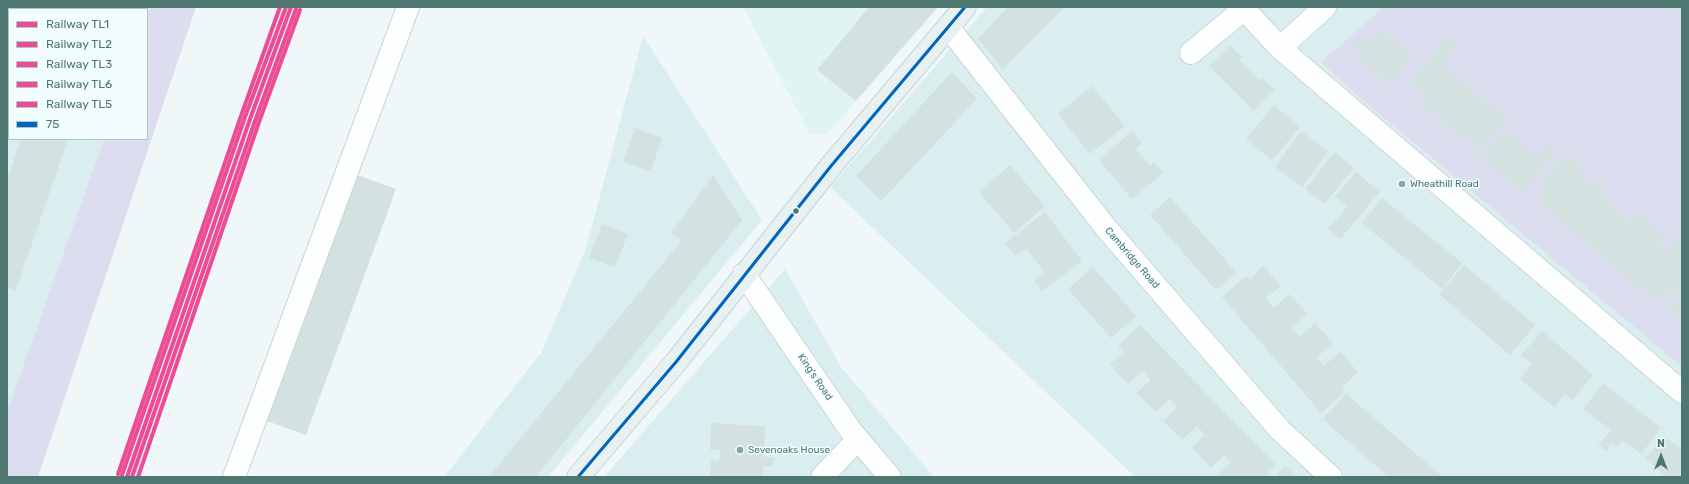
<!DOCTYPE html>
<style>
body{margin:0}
#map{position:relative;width:1689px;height:484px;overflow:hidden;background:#eff7f8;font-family:Rubik,sans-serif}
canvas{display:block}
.frame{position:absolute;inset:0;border:8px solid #4e7772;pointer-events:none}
.legend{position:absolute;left:8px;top:8px;width:140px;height:132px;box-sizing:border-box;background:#f2fdff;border:1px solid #b0c7c7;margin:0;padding:5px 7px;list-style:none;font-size:12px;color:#4e7772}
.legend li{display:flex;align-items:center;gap:8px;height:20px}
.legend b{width:20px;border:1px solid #b0c7c7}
.north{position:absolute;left:1641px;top:436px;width:40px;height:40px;-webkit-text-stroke:3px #f2fdff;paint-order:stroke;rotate:0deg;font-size:11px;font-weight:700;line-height:16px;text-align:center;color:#4e7772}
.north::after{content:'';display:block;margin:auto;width:14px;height:18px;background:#4e7772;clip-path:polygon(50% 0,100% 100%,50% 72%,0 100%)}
</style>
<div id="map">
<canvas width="1689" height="484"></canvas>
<div class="frame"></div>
<ul class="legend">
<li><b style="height:5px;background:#ee4b95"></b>Railway TL1</li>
<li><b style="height:5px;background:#ee4b95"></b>Railway TL2</li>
<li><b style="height:5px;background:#ee4b95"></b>Railway TL3</li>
<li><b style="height:5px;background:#ee4b95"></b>Railway TL6</li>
<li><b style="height:5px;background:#ee4b95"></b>Railway TL5</li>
<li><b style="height:5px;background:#0065bd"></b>75</li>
</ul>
<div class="north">N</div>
</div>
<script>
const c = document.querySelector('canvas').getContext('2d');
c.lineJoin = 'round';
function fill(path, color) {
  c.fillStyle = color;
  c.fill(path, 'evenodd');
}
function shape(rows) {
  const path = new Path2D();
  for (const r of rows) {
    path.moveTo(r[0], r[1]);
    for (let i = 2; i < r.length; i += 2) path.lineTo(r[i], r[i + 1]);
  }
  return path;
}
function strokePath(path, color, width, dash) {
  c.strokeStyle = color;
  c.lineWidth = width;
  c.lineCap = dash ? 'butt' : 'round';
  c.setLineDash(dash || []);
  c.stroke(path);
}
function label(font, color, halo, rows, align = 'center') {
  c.font = font + ' Rubik,sans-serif';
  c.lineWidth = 3;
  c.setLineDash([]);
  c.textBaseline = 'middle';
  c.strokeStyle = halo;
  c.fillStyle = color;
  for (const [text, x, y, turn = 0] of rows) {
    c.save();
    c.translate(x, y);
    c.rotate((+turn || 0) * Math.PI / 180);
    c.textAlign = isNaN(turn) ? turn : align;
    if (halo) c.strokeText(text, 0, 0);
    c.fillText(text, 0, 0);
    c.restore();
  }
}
const residential = shape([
 [7,7,151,7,147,17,147,9,9,9,9,139,104,139,7,411],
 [987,7,1682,7,1682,477,1135,477,830,187],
 [643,36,762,220,548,477,444,477,541,353,586,248],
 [785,269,841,367,934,477,604,477]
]);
const commercial = shape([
 [743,7,938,7,828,133,810,134]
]);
const green = shape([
 [151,7,196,7,38,477,7,477,7,411,104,139,147,139,147,17],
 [1384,7,1682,7,1682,367,1352,91,1321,62]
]);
const building = shape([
 [64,7,116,7,115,9,64,9],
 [869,7,938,7,856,101,817,70],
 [1008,7,1065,7,1003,69,978,39],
 [1670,7,1682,7,1682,13,1679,16],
 [1382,30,1414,56,1390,85,1358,59,1362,54,1352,46,1361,35,1371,43],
 [1448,37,1458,45,1443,64,1508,120,1480,153,1471,145,1475,140,1469,136,1464,142,1418,101,1424,95,1409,83],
 [1230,45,1242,57,1239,60,1249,70,1260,80,1262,78,1275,90,1254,111,1209,66],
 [952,72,977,99,881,201,856,176],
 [1092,86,1125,126,1090,154,1058,114],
 [1274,105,1300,127,1272,160,1246,139],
 [635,128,662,138,651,171,623,162],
 [1506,130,1537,156,1549,142,1559,151,1523,194,1481,159],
 [1132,131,1142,144,1136,149,1150,166,1154,162,1163,173,1132,199,1099,160],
 [1301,131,1328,151,1302,187,1275,167],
 [21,139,68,139,16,290,7,287,7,181],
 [1335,152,1354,168,1324,204,1305,189],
 [1566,153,1585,170,1579,178,1589,186,1595,178,1608,190,1602,197,1631,222,1639,213,1666,237,1659,246,1666,252,1678,237,1682,241,1682,256,1676,262,1682,267,1682,287,1673,296,1667,291,1656,303,1536,201,1546,189,1539,183],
 [1010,165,1045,206,1014,233,979,192],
 [1356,172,1380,192,1340,239,1328,229,1347,207,1335,197],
 [354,174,396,189,306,435,264,420],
 [713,175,742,220,536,477,489,477,682,240,671,233],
 [1170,197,1236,272,1216,290,1150,215],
 [1382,198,1462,263,1442,289,1362,223],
 [1045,212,1082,261,1042,291,1034,280,1044,272,1026,248,1015,256,1005,243],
 [602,224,628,234,615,267,589,258],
 [1263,265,1281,286,1266,298,1270,304,1274,308,1289,294,1307,313,1291,328,1300,337,1315,323,1333,343,1317,357,1324,366,1340,352,1358,372,1342,387,1345,391,1321,413,1222,297,1246,276,1251,280],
 [1464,265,1535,325,1510,355,1439,294],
 [1093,267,1136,316,1111,338,1068,289],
 [1682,292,1682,310,1675,317,1667,310],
 [1140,325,1276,465,1264,477,1220,477,1218,475,1231,462,1224,455,1211,468,1192,447,1205,435,1197,426,1182,440,1163,421,1177,407,1170,399,1156,412,1136,393,1151,380,1143,371,1128,384,1118,374,1110,364,1124,353,1118,346],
 [1542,331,1593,375,1572,400,1565,394,1554,407,1520,379,1532,364,1521,355],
 [1603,383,1661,428,1641,454,1622,440,1617,447,1612,443,1606,451,1598,445,1611,430,1583,409],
 [1347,393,1359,405,1443,477,1389,477,1336,431,1323,419],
 [711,423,765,426,764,457,774,457,773,466,763,466,763,477,710,477,711,460,719,461,720,450,710,450],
 [1664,436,1682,450,1682,477,1667,477,1645,459],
 [1285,466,1297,477,1275,477]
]);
const minor = shape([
 [1242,7,1280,48,1682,392],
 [38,9,39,7],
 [948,27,1107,229,1280,430,1331,477],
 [1280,48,1325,7],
 [1191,53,1244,9],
 [7,99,9,93],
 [744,274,851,431,890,477],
 [234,477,408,7],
 [822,477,858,439]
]);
const major = shape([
 [578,477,676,362,831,166,965,7]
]);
const bus1 = shape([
 [578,477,676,362,831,166,965,7]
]);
const rail1 = shape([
 [127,477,250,119,291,7]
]);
const rail2 = shape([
 [132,477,255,121,296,9]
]);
const rail3 = shape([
 [122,475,245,117,286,7]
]);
const rail4 = shape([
 [138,477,259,122,300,10]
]);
const rail5 = shape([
 [118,474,241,116,280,7]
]);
const markers = [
 [1402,184,4,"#86a4a1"],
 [796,211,3.5,"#4e7772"],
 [740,450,4,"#86a4a1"]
];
const poiNames = [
 ["Wheathill Road",1410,184],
 ["Sevenoaks House",748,450]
];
const streetNames = [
 ["Cambridge Road",1132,258,49],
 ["King's Road",815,377,56]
];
fill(residential, '#dbeeef');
fill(commercial, '#e0f5f2');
fill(green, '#dcdef0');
fill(building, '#d3e2e1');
strokePath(minor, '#cad5d5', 24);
strokePath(major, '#c8d6d5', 24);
strokePath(minor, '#fdfefe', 22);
strokePath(major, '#e7f1f2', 22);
strokePath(bus1, '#0065bd', 3);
strokePath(rail1, '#ee4b95', 4);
strokePath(rail2, '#ee4b95', 4);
strokePath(rail3, '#ee4b95', 4);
strokePath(rail4, '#ee4b95', 4);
strokePath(rail5, '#ee4b95', 4);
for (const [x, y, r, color] of markers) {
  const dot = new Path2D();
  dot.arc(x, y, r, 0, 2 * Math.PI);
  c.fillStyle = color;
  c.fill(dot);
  strokePath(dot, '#f2fdff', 1.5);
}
label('10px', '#4e7772', '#f2fdff', poiNames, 'left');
label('10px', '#4e7772', '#f2fdff', streetNames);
</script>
